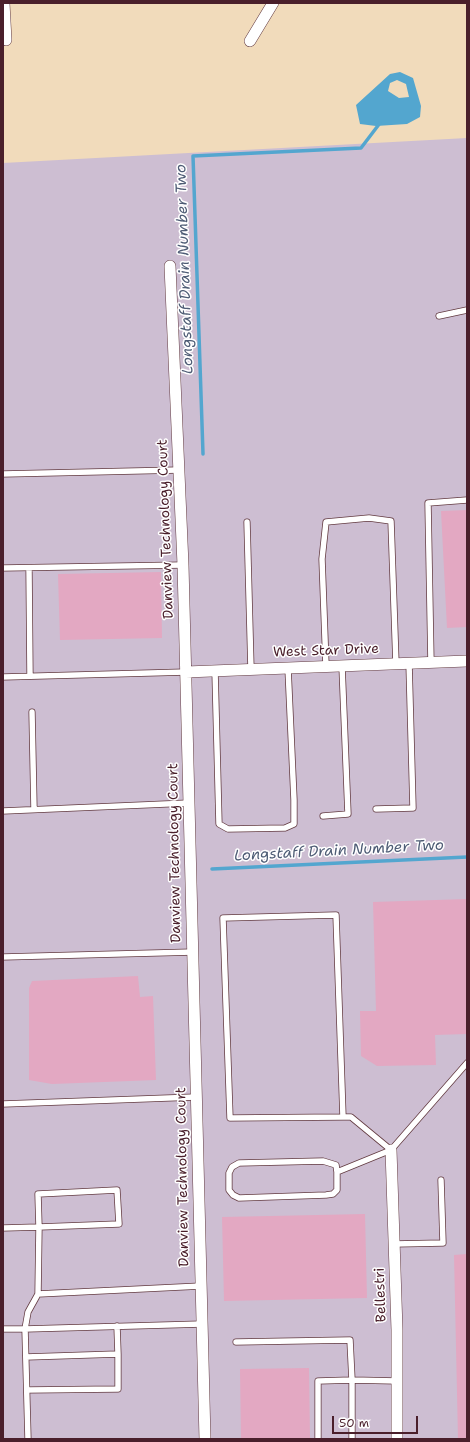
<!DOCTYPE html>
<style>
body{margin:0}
#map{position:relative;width:470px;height:1442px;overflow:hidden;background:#f1dbbb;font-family:"Shantell Sans",sans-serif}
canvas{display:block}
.frame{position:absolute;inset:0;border:4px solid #4a1f2b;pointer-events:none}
.scale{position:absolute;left:332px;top:1416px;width:86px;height:18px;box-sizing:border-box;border:2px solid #4a1f2b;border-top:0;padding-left:5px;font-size:12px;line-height:14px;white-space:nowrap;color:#4a1f2b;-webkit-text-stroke:3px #fff;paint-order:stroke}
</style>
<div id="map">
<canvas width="470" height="1442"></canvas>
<div class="frame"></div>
<div class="scale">50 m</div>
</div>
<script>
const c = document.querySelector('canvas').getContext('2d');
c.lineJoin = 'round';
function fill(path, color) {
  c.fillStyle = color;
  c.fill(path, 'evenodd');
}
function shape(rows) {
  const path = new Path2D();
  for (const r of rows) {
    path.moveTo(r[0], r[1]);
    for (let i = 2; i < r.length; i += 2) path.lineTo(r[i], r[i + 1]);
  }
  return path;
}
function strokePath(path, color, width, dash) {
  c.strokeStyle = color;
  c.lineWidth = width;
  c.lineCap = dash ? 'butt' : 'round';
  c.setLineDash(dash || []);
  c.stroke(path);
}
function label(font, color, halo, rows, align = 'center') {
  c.font = font + ' "Shantell Sans",sans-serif';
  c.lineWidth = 3;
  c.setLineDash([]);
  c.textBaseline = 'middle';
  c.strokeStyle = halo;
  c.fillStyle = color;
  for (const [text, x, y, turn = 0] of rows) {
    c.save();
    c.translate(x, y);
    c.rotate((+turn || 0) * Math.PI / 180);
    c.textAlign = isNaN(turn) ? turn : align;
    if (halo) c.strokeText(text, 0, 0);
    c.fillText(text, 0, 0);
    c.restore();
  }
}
const industrial = shape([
 [467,138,467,1439,3,1439,3,163]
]);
const water = shape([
 [400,72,413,78,421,106,420,117,407,124,376,126,360,124,356,105,390,74],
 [397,80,406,84,409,97,399,98,388,91,390,83]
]);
const stream = shape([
 [203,454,193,156,361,148,380,123],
 [212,869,467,857]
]);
const building = shape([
 [467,510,467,627,447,628,441,511],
 [161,572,162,638,60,640,58,574],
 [467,899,467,1034,435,1035,436,1065,377,1066,361,1056,360,1011,376,1011,373,902],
 [138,976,140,997,153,996,156,1080,52,1084,29,1080,29,988,32,981],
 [365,1214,367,1298,224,1301,222,1217],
 [467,1254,467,1439,458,1439,454,1255],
 [309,1368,310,1439,241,1439,240,1369]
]);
const service = shape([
 [439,316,467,310],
 [3,474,179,470],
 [247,522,251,669],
 [3,568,183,565],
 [29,568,30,676],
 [431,663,428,503,467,500],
 [326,666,322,559,326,522,369,518,391,521,396,664],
 [215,671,219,824,228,829,285,828,294,824,294,800,288,668],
 [3,677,186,672],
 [32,712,34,809],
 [376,809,413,808,409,663],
 [3,811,189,803],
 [323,816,348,814,342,666],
 [3,957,193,952],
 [3,1104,196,1097],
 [343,1117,336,915,223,918,230,1118,343,1117,351,1117,391,1150],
 [337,1172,337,1190,333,1194,326,1195,239,1198,233,1195,229,1190,229,1173,232,1167,239,1163,323,1161,336,1165,337,1172,391,1150,467,1063],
 [3,1228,39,1227,119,1224,117,1190,38,1194,39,1227,38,1294,201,1286],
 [394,1244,443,1243,441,1180],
 [38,1294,28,1312,25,1329,202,1324],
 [3,1329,25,1329,28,1439],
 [236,1342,350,1340,352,1380,397,1381],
 [26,1357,118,1354,117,1326],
 [27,1390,118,1389,118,1354],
 [318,1439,318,1381,352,1380,352,1439]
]);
const minor = shape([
 [4,3,6,40],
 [250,41,273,3],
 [170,266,183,565,205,1439],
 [186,672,467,661],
 [391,1150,397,1330,397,1439]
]);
const streetNames = [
 ["Danview Technology Court",166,529,-92],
 ["West Star Drive",326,651,-2],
 ["Danview Technology Court",175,853,-91],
 ["Danview Technology Court",183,1177,-91],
 ["Bellestri",381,1295,-92]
];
const waterNames = [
 ["Longstaff Drain Number Two",185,269,-92],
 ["Longstaff Drain Number Two",339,851,-3]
];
fill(industrial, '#cdbed2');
fill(water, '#53a6cf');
strokePath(stream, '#53a6cf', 3.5);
fill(building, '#e3a8c2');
strokePath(service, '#633b41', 7);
strokePath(minor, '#633b41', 12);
strokePath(service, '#fff', 5.5);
strokePath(minor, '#fff', 11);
label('14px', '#4a1f2b', '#fff', streetNames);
label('italic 15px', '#4e5c75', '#fff', waterNames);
</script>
